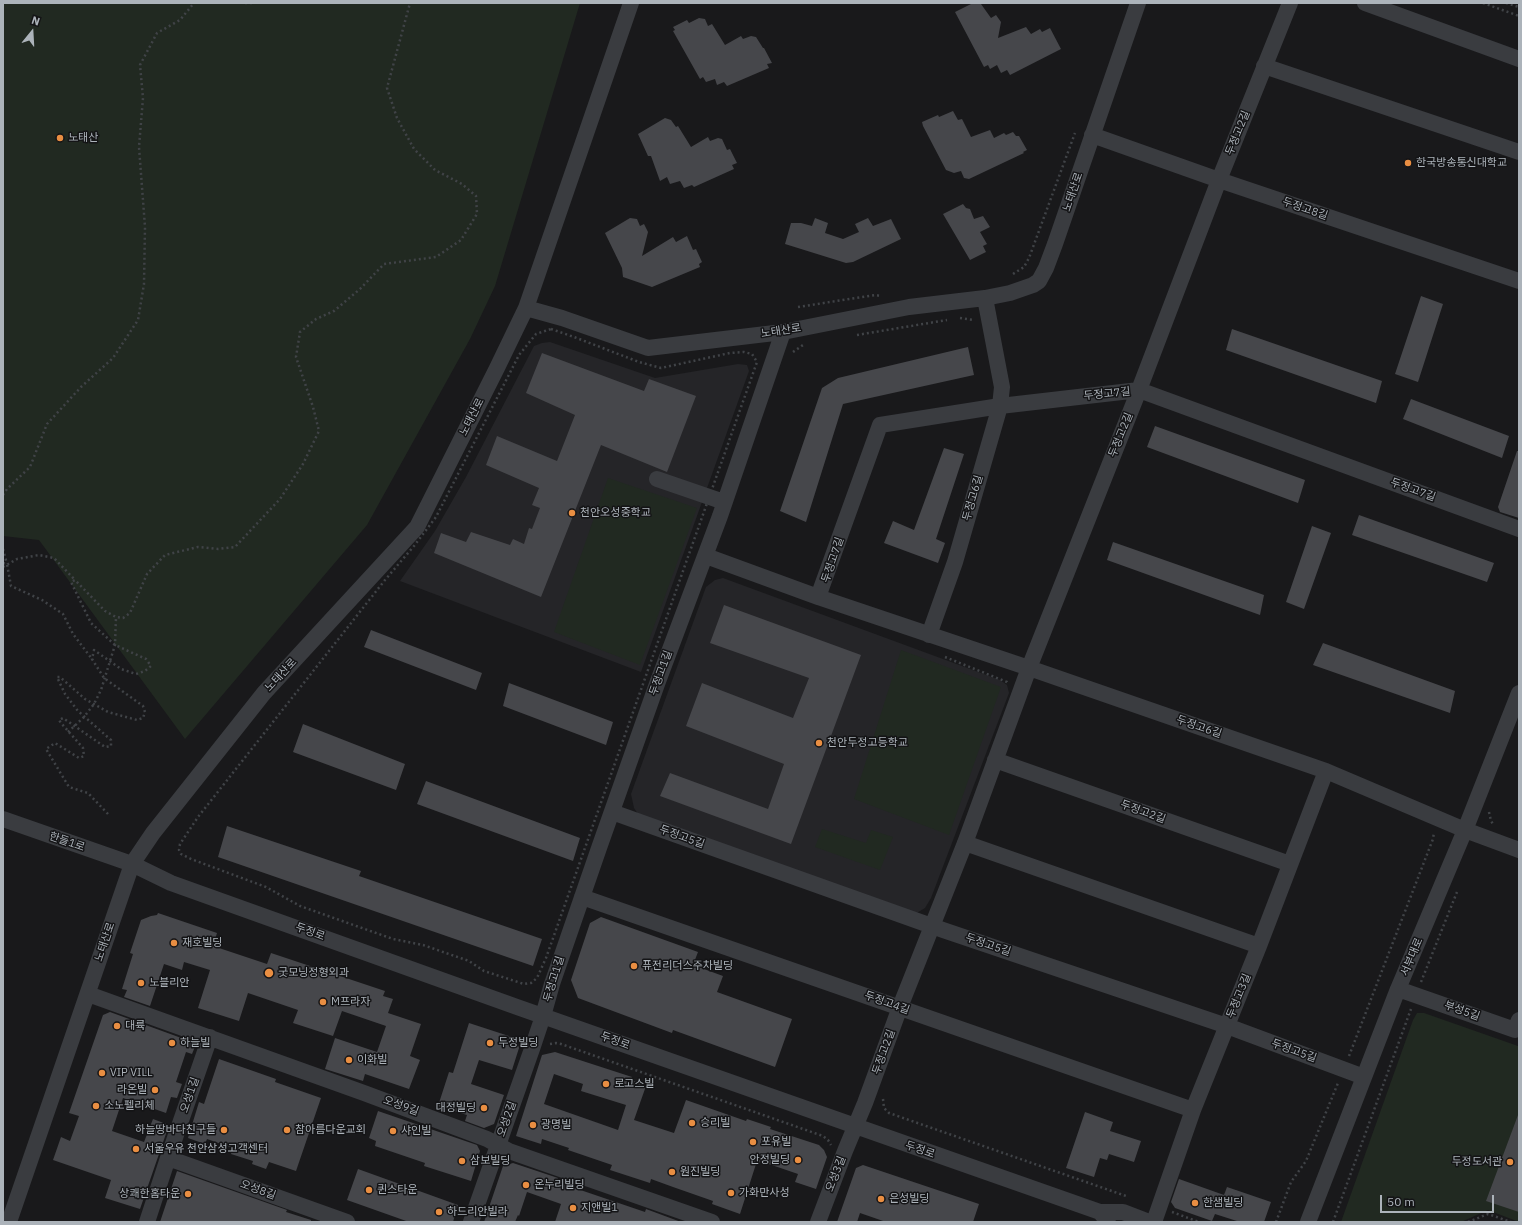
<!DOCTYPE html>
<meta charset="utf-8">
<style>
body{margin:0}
#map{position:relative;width:1522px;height:1225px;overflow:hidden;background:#19191b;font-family:"IBM Plex Sans",sans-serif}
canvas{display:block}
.frame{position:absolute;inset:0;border:4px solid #acb3ba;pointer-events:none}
.north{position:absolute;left:12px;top:12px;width:40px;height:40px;-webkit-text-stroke:3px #141416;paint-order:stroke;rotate:18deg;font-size:11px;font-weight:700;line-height:16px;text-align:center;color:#acb3ba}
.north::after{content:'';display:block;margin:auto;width:14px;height:18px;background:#acb3ba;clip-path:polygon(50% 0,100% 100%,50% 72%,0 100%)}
.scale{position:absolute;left:1380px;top:1195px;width:114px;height:18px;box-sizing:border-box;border:2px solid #acb3ba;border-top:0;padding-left:5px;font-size:12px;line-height:14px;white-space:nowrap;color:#acb3ba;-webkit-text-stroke:3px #141416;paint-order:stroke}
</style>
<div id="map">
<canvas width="1522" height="1225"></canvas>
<div class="frame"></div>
<div class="north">N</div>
<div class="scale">50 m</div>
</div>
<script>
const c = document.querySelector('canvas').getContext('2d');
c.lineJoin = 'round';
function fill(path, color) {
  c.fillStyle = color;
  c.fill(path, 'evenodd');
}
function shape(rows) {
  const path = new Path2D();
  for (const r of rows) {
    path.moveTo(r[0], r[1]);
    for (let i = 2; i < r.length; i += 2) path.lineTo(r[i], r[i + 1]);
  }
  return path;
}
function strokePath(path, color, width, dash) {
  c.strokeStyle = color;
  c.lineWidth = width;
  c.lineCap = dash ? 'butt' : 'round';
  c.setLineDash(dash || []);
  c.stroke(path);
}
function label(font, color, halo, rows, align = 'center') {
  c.font = font + ' "IBM Plex Sans","Noto Sans KR",sans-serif';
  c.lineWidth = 3;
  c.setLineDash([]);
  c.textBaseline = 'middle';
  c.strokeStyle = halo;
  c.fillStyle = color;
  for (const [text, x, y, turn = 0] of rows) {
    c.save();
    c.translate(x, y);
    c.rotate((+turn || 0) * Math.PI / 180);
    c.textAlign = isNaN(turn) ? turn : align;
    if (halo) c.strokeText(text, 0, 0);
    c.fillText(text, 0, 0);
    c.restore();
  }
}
const built = shape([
 [550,342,655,378,738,364,747,365,749,371,641,672,400,581,435,531,466,477,534,346,542,343],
 [723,578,1000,680,1007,685,1009,693,931,898,925,908,915,914,640,817,634,808,631,794,706,587,715,580]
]);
const green = shape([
 [3,3,580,3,495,286,470,339,367,525,185,739,39,540,3,536],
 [608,478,697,508,640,665,554,632],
 [901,650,1001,687,949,835,854,799],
 [822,829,866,843,871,830,893,837,880,870,815,847],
 [1417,1013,1424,1013,1518,1046,1519,1044,1519,1222,1488,1210,1461,1222,1341,1222,1413,1020]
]);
const building = shape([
 [973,3,981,4,991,18,996,15,1001,22,998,38,1026,27,1031,34,1040,29,1042,32,1050,28,1061,49,1010,75,1007,70,1001,73,997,65,990,69,988,65,984,67,955,12],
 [699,18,705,19,708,26,712,24,725,45,741,36,743,39,751,36,756,37,763,48,764,48,772,63,767,64,769,68,727,86,724,82,717,85,715,79,706,82,703,77,700,79,673,31,675,30,673,27,687,20,689,23],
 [953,111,958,120,962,119,971,137,990,130,994,138,1004,133,1006,135,1013,132,1016,136,1019,136,1027,150,1023,152,1024,153,969,179,964,178,961,171,954,173,946,170,923,126,922,122,938,115,939,117],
 [665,118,671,120,676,127,678,126,691,147,708,137,710,141,718,138,722,139,727,150,730,149,737,163,732,165,734,169,694,187,692,185,684,188,680,181,670,184,667,177,660,181,651,156,648,156,638,134],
 [963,204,966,208,970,209,974,219,983,216,990,227,980,232,987,244,983,246,986,252,970,260,943,214],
 [630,218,637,219,640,226,644,224,648,232,642,256,673,237,676,242,687,236,693,250,696,249,702,262,699,264,700,267,652,287,623,277,622,268,605,233],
 [815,218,828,223,825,233,843,239,859,232,855,224,868,218,873,226,891,219,901,239,853,262,846,263,785,244,791,223,801,223,812,226],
 [1421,296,1443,304,1418,382,1395,374],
 [1232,329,1382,381,1376,403,1226,350],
 [968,347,974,375,843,404,806,522,780,511,822,388,838,378],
 [542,353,644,391,649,379,696,396,667,472,601,445,541,597,434,553,441,533,466,542,471,532,510,545,513,539,524,544,529,528,532,529,540,508,532,505,539,488,486,465,497,436,557,461,575,415,526,393],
 [1411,399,1509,436,1502,458,1403,419],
 [1155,426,1305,480,1298,503,1147,447],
 [944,448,964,454,936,539,945,543,938,563,884,543,893,521,914,530],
 [1517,451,1519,451,1519,518,1500,512,1498,507],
 [1359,515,1494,563,1487,582,1352,535],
 [1312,526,1331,533,1304,609,1286,602],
 [1113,542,1264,595,1260,615,1107,560],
 [724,605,861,655,791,844,660,796,670,773,768,809,784,764,686,726,702,683,793,718,809,678,710,643],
 [371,630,482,673,476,690,364,647],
 [1323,643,1455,691,1450,713,1313,665],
 [509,683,613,722,606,745,503,706],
 [303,724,405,764,396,790,293,752],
 [426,781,580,838,573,861,417,804],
 [227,826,361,871,359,876,542,939,533,966,218,857],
 [158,913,217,933,213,946,267,964,271,953,385,991,383,996,393,999,388,1013,421,1024,410,1056,420,1060,409,1089,365,1074,363,1081,325,1069,335,1038,377,1052,386,1026,342,1011,333,1036,293,1023,298,1010,248,993,239,1021,198,1008,210,970,184,962,182,970,164,964,150,1006,124,997,127,990,122,989,133,954,130,953,141,920,151,916,157,915],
 [601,917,698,952,693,965,723,976,717,992,792,1019,775,1067,673,1030,672,1033,578,998,571,980,590,923],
 [110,1012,195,1043,196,1044,192,1054,186,1052,176,1082,182,1084,177,1098,171,1097,166,1113,123,1098,112,1131,144,1142,153,1119,169,1125,140,1209,105,1198,111,1180,53,1160,61,1137,70,1141,79,1116,69,1113,103,1015],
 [469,1023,515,1038,519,1048,512,1070,479,1060,471,1084,504,1095,494,1124,484,1128,465,1121,467,1115,438,1106,449,1072,453,1073],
 [555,1052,632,1077,631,1080,646,1086,634,1120,674,1133,686,1100,746,1121,747,1119,771,1127,770,1129,819,1145,824,1150,827,1157,816,1189,795,1182,798,1174,760,1161,759,1165,756,1164,740,1214,712,1204,713,1201,673,1187,651,1179,650,1183,610,1170,612,1165,568,1150,569,1148,542,1139,541,1144,516,1136,542,1055],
 [554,1074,583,1084,581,1091,626,1105,618,1130,544,1104],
 [219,1059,276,1079,275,1082,321,1098,296,1171,269,1162,266,1169,252,1164,253,1161,231,1154,233,1148,207,1139,205,1144,188,1138,199,1102,204,1104],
 [378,1111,477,1145,480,1151,471,1181,424,1166,425,1163,375,1146,376,1141,369,1138],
 [1085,1112,1113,1122,1110,1131,1141,1141,1134,1162,1109,1154,1107,1160,1100,1158,1094,1177,1066,1168],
 [1518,1115,1519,1115,1519,1212,1486,1201],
 [513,1163,558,1178,557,1182,645,1212,646,1209,681,1222,555,1222,561,1204,527,1192,519,1216,518,1215,515,1222,484,1222,503,1166],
 [863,1165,979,1204,973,1222,886,1222,860,1213,857,1222,837,1222,856,1168],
 [358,1169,458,1205,453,1222,409,1222,347,1200],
 [177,1171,287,1210,286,1212,311,1220,311,1222,160,1222],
 [1179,1179,1224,1195,1227,1187,1271,1202,1264,1222,1240,1222,1215,1214,1212,1221,1175,1208,1171,1202]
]);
const path = shape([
 [245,3,255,3],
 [1483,3,1519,16],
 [1506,3,1519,7],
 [1013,274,1024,267,1029,258,1075,133],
 [798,307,875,295,881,296],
 [960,318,974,320],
 [551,329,574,337,639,362,661,368,730,353,744,352,752,354,757,362,546,958,537,978,531,983,524,984,484,971,469,961,423,945,393,939,300,906,266,887,191,859,181,854,179,850,180,844,198,817,385,580,414,546,436,517,519,355,536,334,551,329],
 [857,335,947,320],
 [793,352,803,345],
 [3,495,7,489,30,467,47,424,81,387,113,358,138,320,144,284,145,227,139,147,143,98,140,65,157,33,180,20,194,3],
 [3,549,7,564],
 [3,563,7,564,11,586,42,600,63,614,73,634,92,659],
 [3,567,17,559,39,555,54,558,75,580],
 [945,657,1007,682,1008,684],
 [68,732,84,717,94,704,101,690,115,645,116,617],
 [1489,812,1491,821,1493,824],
 [108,814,88,793,69,787,46,749,55,743,79,758,84,756,83,748,61,723,59,720,63,718,105,747,111,746,111,740,78,711,65,694,57,677,60,677,85,699,108,712,137,720,143,718,145,712,143,706,104,678,92,659,94,650,121,669,136,674,145,671,151,666,146,659,115,645,91,623,71,582,75,580,105,611,116,617,123,618,130,613,147,574,165,555,198,547,218,549,235,547,280,499,303,464,319,431,313,407,296,357,300,332,316,319,334,311,360,289,384,264,436,257,461,240,477,214,476,196,462,184,435,170,414,149,397,118,387,88,410,3],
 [1421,982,1457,892],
 [550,1044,556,1043,561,1044,823,1136,828,1140,831,1145],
 [1349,1056,1433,839,1434,832],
 [883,1099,884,1108,889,1113,1126,1196],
 [1172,1212,1199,1222],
 [1276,1222,1291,1182,1306,1161,1338,1083],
 [1333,1222,1411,1009],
 [1468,1222,1488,1214,1511,1222]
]);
const minor = shape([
 [1365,3,1519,59],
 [1264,66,1519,152],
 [1092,135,1219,180,1519,281],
 [526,308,562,318,648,348,783,332,909,307,985,298,1010,293,1033,285,1039,281,1046,268,1055,244,1138,3],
 [657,479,724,502],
 [706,556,818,597,1029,668,1326,771,1465,830,1519,850],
 [818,597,880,425,1000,406,1139,390,1519,529],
 [929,635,955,562,1000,406,1002,387,985,298],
 [995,760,1290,864],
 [612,812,943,930,1227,1026,1364,1077],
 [3,819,132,864,171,883,517,1007,1100,1212],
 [965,843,1259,946],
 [582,897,1193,1110],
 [1398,989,1515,1030,1519,1020],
 [88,994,364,1093,487,1139,509,1151,712,1222],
 [168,1158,347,1222],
 [9,1222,132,864,153,833,264,693,417,527,497,368,526,308,631,3],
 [147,1222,168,1158,210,1037],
 [471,1222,533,1046,543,1016,552,984,599,848,657,684,720,516,783,332],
 [818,1222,845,1151,865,1103,900,1007,965,843,1029,668,1139,390,1219,180,1290,3],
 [1108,1222,1100,1212,1123,1212,1149,1222],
 [1154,1222,1193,1110,1259,946,1326,771],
 [1308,1222,1398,989,1465,830,1519,693]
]);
const markers = [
 [60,138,4,"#e98e42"],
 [1408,163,4,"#e98e42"],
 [572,513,4,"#e98e42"],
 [819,743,4,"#e98e42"],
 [174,943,4,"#e98e42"],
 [634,966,4,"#e98e42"],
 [269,973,5,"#e98e42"],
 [141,983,4,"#e98e42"],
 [323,1002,4,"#e98e42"],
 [117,1026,4,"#e98e42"],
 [172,1043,4,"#e98e42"],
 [490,1043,4,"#e98e42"],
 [349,1060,4,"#e98e42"],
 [102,1073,4,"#e98e42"],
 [606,1084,4,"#e98e42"],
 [155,1090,4,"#e98e42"],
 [96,1106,4,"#e98e42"],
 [484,1108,4,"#e98e42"],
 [692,1123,4,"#e98e42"],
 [533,1125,4,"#e98e42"],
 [224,1130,4,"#e98e42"],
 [287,1130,4,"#e98e42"],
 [393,1131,4,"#e98e42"],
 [753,1142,4,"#e98e42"],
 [136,1149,4,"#e98e42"],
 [798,1160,4,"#e98e42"],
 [462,1161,4,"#e98e42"],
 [1510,1162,4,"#e98e42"],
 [672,1172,4,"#e98e42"],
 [526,1185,4,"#e98e42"],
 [369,1190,4,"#e98e42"],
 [731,1193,4,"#e98e42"],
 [188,1194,4,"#e98e42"],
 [881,1199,4,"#e98e42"],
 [1195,1203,4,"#e98e42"],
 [573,1208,4,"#e98e42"],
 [439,1212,4,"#e98e42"]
];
const streetNames = [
 ["두정고2길",1238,133,-68],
 ["노태산로",1073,192,-71],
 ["두정고8길",1305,209,19],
 ["노태산로",781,331,-9],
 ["두정고7길",1107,394,-6],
 ["노태산로",472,417,-63],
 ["두정고2길",1121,435,-68],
 ["두정고7길",1413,490,20],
 ["두정고6길",973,498,-74],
 ["두정고7길",833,560,-71],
 ["두정고1길",661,673,-70],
 ["노태산로",281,675,-47],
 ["두정고6길",1199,727,19],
 ["두정고2길",1143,812,20],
 ["두정고5길",682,837,20],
 ["한들1로",67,842,19],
 ["두정로",310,932,20],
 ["노태산로",105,942,-71],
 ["두정고5길",988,945,19],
 ["서부대로",1412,957,-67],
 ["두정고1길",554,979,-73],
 ["두정고3길",1239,996,-68],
 ["두정고4길",887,1003,20],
 ["부성5길",1462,1011,20],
 ["두정로",615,1041,20],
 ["두정고5길",1294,1051,20],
 ["두정고2길",884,1052,-70],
 ["오성1길",190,1095,-71],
 ["오성9길",401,1106,20],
 ["오성2길",507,1119,-71],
 ["두정로",920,1150,19],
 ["오성3길",836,1174,-69],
 ["오성8길",258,1190,20]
];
const poiNames = [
 ["노태산",68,138],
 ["한국방송통신대학교",1416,163],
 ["천안오성중학교",580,513],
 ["천안두정고등학교",827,743],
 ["재호빌딩",182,943],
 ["퓨전리더스주차빌딩",642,966],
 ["굿모닝정형외과",278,973],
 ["노블리안",149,983],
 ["M프라자",331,1002],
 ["대륙",125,1026],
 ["하늘빌",180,1043],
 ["두정빌딩",498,1043],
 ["이화빌",357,1060],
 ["VIP VILL",110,1073],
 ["로고스빌",614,1084],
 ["라온빌",147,1090,"right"],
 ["소노펠리체",104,1106],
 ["대정빌딩",476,1108,"right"],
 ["승리빌",700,1123],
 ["광명빌",541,1125],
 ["하늘땅바다친구들",216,1130,"right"],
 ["참아름다운교회",295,1130],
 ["샤인빌",401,1131],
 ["포유빌",761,1142],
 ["서울우유 천안삼성고객센터",144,1149],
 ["안정빌딩",790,1160,"right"],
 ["삼보빌딩",470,1161],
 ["두정도서관",1502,1162,"right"],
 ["원진빌딩",680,1172],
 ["온누리빌딩",534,1185],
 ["퀸스타운",377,1190],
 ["가화만사성",739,1193],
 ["상쾌한홈타운",180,1194,"right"],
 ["은성빌딩",889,1199],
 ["한샘빌딩",1203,1203],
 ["지앤빌1",581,1208],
 ["하드리안빌라",447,1212]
];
fill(built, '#252528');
fill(green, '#212921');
fill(building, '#46474b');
strokePath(path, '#404347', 2.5, [2, 3]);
strokePath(minor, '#3a3c40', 16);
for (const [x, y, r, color] of markers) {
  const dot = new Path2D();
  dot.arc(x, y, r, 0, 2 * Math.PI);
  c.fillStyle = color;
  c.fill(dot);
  strokePath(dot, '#141416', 1.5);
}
label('11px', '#acb3ba', '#141416', streetNames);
label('11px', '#acb3ba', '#141416', poiNames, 'left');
</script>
